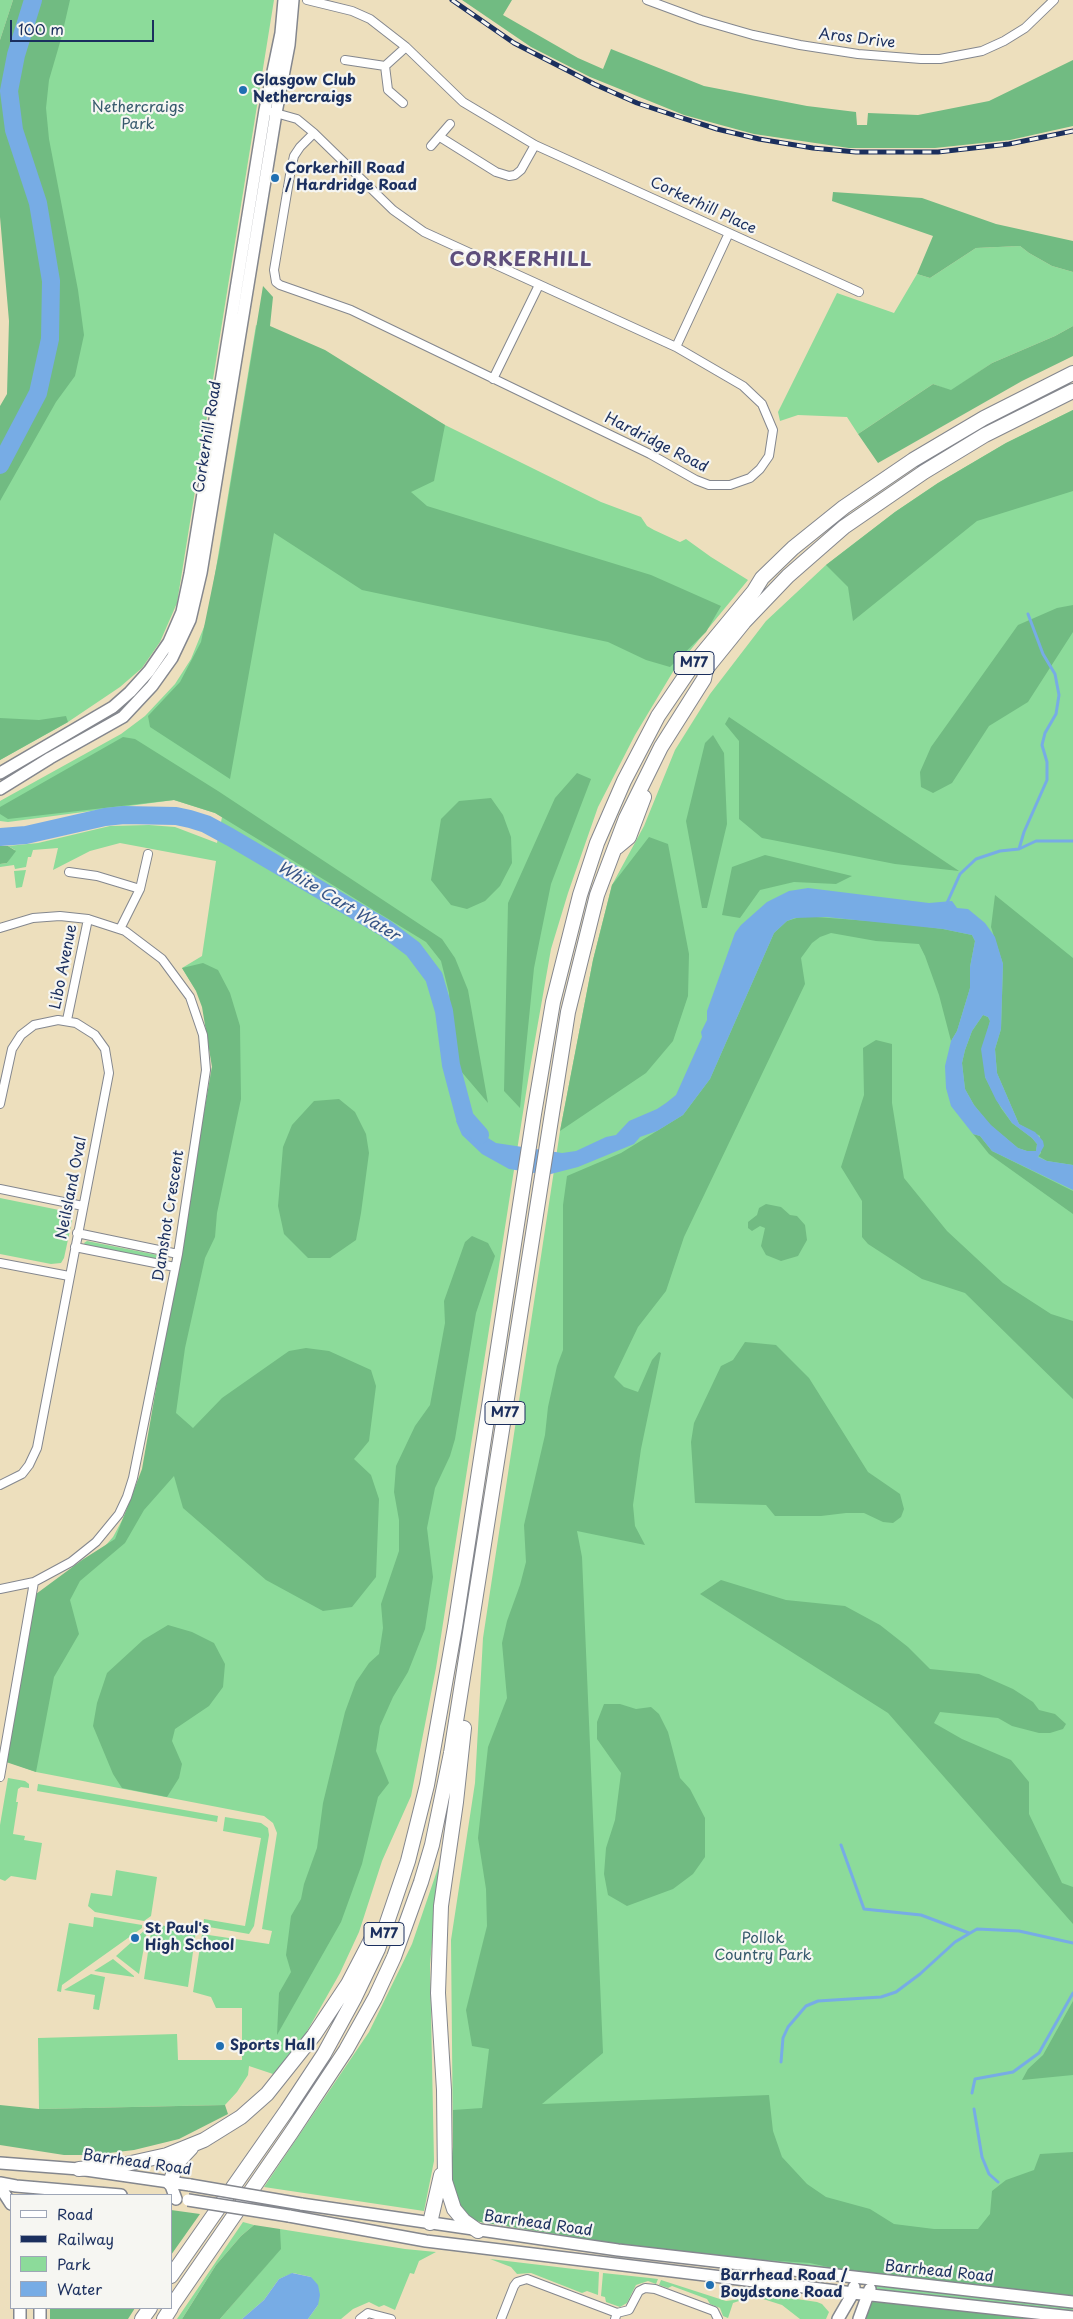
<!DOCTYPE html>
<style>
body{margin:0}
#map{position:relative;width:1073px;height:2319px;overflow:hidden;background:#eddfbd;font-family:"Playpen Sans",sans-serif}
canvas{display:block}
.legend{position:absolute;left:10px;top:2194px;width:162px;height:115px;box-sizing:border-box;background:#f6f6f2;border:1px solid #9ea6b7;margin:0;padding:6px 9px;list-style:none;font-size:15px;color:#1b2f5e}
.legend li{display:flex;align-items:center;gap:10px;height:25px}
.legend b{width:25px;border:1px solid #9ea6b7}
.scale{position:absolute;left:10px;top:20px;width:144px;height:22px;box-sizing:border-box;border:2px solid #1b2f5e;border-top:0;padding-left:6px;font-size:15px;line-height:18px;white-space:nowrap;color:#1b2f5e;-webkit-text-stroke:4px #f6f6f2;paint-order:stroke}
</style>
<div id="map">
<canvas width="1073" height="2319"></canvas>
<ul class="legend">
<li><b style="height:6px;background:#fff"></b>Road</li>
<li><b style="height:6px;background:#1b2f5e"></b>Railway</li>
<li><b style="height:14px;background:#8cdb9a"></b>Park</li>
<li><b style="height:14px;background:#77ace5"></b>Water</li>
</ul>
<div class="scale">100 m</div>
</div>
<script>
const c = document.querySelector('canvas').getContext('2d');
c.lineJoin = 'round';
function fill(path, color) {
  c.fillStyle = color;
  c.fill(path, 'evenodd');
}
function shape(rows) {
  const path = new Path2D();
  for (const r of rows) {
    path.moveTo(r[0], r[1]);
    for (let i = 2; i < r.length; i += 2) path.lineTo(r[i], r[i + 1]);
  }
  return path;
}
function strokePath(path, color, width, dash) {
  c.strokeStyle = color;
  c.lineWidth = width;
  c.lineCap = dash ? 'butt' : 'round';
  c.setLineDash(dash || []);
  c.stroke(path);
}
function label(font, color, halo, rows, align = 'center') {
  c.font = font + ' "Playpen Sans",sans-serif';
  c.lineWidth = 4.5;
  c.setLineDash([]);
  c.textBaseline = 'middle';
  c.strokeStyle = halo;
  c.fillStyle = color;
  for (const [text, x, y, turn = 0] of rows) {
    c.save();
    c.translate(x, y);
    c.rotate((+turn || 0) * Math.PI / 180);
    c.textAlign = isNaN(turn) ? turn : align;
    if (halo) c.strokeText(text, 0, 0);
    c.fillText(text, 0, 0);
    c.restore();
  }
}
const green = shape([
 [0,0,13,0,0,40],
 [46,0,274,0,177,603,160,642,142,668,120,687,68,722,0,760,0,483,46,398,26,147],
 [1020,246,1029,253,1052,266,1073,272,1073,326,1055,336,992,363,951,391,933,384,858,434,847,417,798,415,780,421,778,412,837,293,894,313,917,274,930,278,976,248],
 [256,325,445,425,601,502,641,517,647,526,654,530,680,542,686,539,711,557,748,580,674,670,635,735,598,807,568,893,551,949,529,1074,436,1668,411,1796,382,1861,359,1932,340,1973,297,2049,273,2074,249,2066,248,2075,237,2092,225,2105,39,2109,38,2038,177,2034,178,2060,242,2060,242,2008,216,2008,211,1997,193,1992,202,1934,269,1944,272,1931,262,1929,277,1833,273,1823,264,1816,36,1772,11,1763,37,1600,98,1554,113,1537,140,1487,213,1061,206,1006,182,968,202,956,216,861,120,843,90,851,53,870,58,848,33,850,31,857,28,857,26,867,15,869,14,865,0,867,0,864,7,863,15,850,8,846,38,843,110,826,149,825,175,827,217,843,222,817,215,813,174,800,8,822,0,821,0,801,121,734,145,716,175,684,191,659,208,617],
 [1073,410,1073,2319,865,2319,872,2300,876,2273,612,2243,480,2222,450,2182,453,2147,451,1940,475,1783,483,1638,560,1131,593,960,612,885,644,826,675,750,710,694,766,621,826,565,895,512,938,483,1006,443],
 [26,870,22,887,16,888,14,871],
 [0,1198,69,1212,72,1221,64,1258,61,1263,51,1264,0,1254],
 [87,1241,167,1257,168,1259,164,1261,85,1245,84,1243],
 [8,1778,25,1781,29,1784,29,1788,21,1787,18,1789,16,1802,18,1802,13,1834,25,1836,24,1840,42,1843,36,1880,11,1876,5,1881,0,1879,0,1825],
 [38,1784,218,1816,217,1822,37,1791],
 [225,1817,261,1823,268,1828,269,1835,254,1926,249,1934,203,1926,204,1919,245,1926,261,1838,223,1831],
 [439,1865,430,1965,434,2161,424,2211,264,2187,369,2032,412,1944],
 [116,1870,157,1877,151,1916,144,1921,95,1912,88,1906,91,1893,112,1896],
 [94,1917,142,1925,142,1928,62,1985,61,1992,57,1991,69,1923,93,1927],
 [159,1925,196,1931,188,1987,144,1979,151,1932],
 [145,1930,147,1931,139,1974,116,1956],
 [113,1959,134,1976,134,1977,94,1971],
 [91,1974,105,1977,99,2010,93,2009,95,1995,64,1990],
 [243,2222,254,2225,241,2236,216,2265,182,2319,177,2319],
 [280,2229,405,2249,436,2252,419,2261,414,2274,410,2273,395,2310,384,2305,379,2307,369,2302,353,2309,341,2319,308,2319,318,2305,311,2277,293,2273,279,2279,264,2300,242,2319,220,2319,280,2249],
 [490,2259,599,2272,598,2295,587,2291,582,2293,531,2273,517,2274,511,2267],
 [603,2273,650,2278,658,2279,656,2284,648,2281,636,2285,627,2303,620,2307,606,2302,605,2297,601,2296],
 [661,2280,726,2301,770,2295,817,2302,822,2304,829,2312,826,2319,800,2319,782,2305,760,2298,742,2300,733,2303,728,2318,723,2316,720,2308,710,2304,707,2299,672,2286,668,2288,659,2285]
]);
const forest = shape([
 [13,0,70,0,61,39,49,80,46,108,49,139,78,290,84,335,75,376,56,402,0,501,0,406,7,394,9,321,0,217,0,40],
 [462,0,512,0,503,15,578,58,603,69,611,49,704,86,807,106,856,112,857,125,867,125,868,113,918,115,989,101,1073,60,1073,126,1010,140,935,148,849,148,754,134,684,115,590,77,531,47],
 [833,192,922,198,996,224,1073,241,1073,272,1052,266,1029,253,1020,246,976,248,930,278,917,274,933,236,832,201],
 [263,286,273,297,270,326,325,350,445,425,434,481,411,492,427,506,651,575,721,606,706,632,670,667,646,660,608,642,362,590,274,533,230,779,150,727,148,716,180,682,201,642,219,554],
 [1073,326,1073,356,1022,381,878,463,858,434,933,384,951,390,992,363,1055,336],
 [1073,410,1073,491,977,521,853,621,848,587,826,565,895,512,938,483,1006,443],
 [1073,605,1073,632,1028,702,989,726,952,783,933,793,921,787,920,772,931,747,1018,625,1057,608],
 [66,716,68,722,0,760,0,718,39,720],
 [729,717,796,762,959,871,895,864,762,838,739,819,739,741,725,724],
 [713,735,724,753,727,824,707,908,702,908,686,821,705,743],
 [123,737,135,739,218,791,442,939,455,958,468,990,488,1103,454,1063,449,993,441,961,426,942,215,813,174,800,8,819,0,814,0,807],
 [577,773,591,779,551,884,534,968,520,1108,504,1091,508,903,555,798],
 [491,798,503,815,511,837,512,863,500,886,485,901,467,909,451,905,431,880,441,819,459,801],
 [649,837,668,844,689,954,688,996,673,1041,646,1073,560,1131,593,960,612,885],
 [0,846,8,846,16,851,7,863,0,864],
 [765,855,852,876,836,884,794,882,760,890,740,918,722,915,732,867],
 [995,895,1073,958,1073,1165,1047,1161,1038,1156,1041,1153,1040,1136,1019,1124,997,1073,995,1049,1001,1029,1003,964,991,927],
 [803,916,896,923,943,929,972,935,975,941,970,967,970,988,957,1031,951,1041,939,995,925,956,919,944,876,941,831,933,820,937,812,943,801,958,805,984,684,1237,666,1291,638,1327,614,1377,624,1387,638,1392,652,1360,659,1352,661,1353,641,1449,633,1505,635,1526,645,1545,577,1531,582,1557,603,2053,542,2104,769,2095,773,2131,782,2157,807,2184,826,2197,870,2209,894,2224,934,2229,978,2229,990,2214,992,2191,1006,2180,1034,2170,1040,2154,1073,2152,1073,2297,837,2269,810,2263,734,2258,647,2248,480,2222,473,2220,460,2208,450,2182,453,2147,453,2110,482,2108,489,2049,472,2046,466,2010,487,1926,486,1889,478,1838,488,1747,507,1698,502,1643,507,1621,520,1585,526,1562,524,1525,545,1435,548,1407,557,1366,563,1350,563,1205,567,1176,621,1153,683,1115,710,1079,774,933,787,921],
 [203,963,218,970,230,993,240,1026,241,1099,217,1213,215,1237,205,1258,185,1348,176,1413,193,1428,222,1398,289,1351,306,1348,329,1351,371,1370,376,1386,369,1441,354,1459,371,1475,379,1499,376,1577,352,1607,323,1611,266,1580,183,1508,174,1476,144,1510,125,1543,80,1581,70,1600,79,1634,54,1677,36,1772,3,1761,36,1594,82,1560,115,1539,142,1469,212,1067,202,1007,196,991,182,968],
 [983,1015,988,1017,990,1021,986,1037,985,1077,1001,1108,1012,1123,1032,1138,1037,1144,1036,1151,1027,1151,1018,1148,990,1125,974,1105,965,1089,962,1063,965,1050,972,1031],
 [876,1040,892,1044,892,1103,904,1178,947,1231,1003,1283,1051,1314,1073,1321,1073,1399,965,1293,922,1279,868,1244,862,1237,862,1201,841,1167,864,1095,863,1048],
 [339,1099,355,1112,366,1134,369,1153,361,1213,356,1240,330,1258,308,1258,284,1234,278,1206,283,1147,292,1125,314,1101],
 [973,1134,980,1136,992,1151,1073,1191,1073,1214,989,1154],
 [766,1204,781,1207,790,1215,797,1216,805,1225,807,1240,798,1256,781,1261,766,1255,761,1246,765,1228,760,1226,752,1231,748,1228,748,1222,757,1215,759,1208],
 [472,1236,488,1243,495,1256,476,1313,455,1439,450,1456,435,1488,427,1528,433,1577,425,1629,408,1672,393,1697,380,1726,376,1751,389,1783,378,1797,362,1864,341,1922,277,2035,279,1993,291,1972,286,1955,291,1916,301,1899,304,1884,317,1848,323,1803,345,1712,356,1682,369,1663,379,1654,383,1628,381,1604,399,1551,399,1520,394,1492,396,1466,415,1426,430,1405,445,1323,444,1301,465,1242],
 [745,1342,776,1345,809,1378,868,1472,900,1494,904,1509,901,1517,893,1523,883,1522,864,1513,846,1513,821,1516,775,1516,766,1505,695,1503,691,1442,694,1423,721,1366,733,1360],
 [721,1580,786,1600,845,1606,880,1625,908,1647,930,1669,979,1674,1013,1689,1033,1702,1039,1710,1055,1714,1066,1724,1063,1729,1050,1733,1039,1733,1012,1726,998,1718,940,1712,934,1723,962,1739,1011,1760,1029,1782,1029,1814,1062,1883,1073,1887,1073,1924,888,1713,700,1594],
 [168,1625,192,1632,214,1643,225,1664,223,1687,209,1706,175,1729,172,1741,182,1764,179,1778,167,1797,122,1788,113,1774,93,1726,97,1703,107,1673,143,1640],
 [604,1704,620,1704,636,1709,651,1707,659,1714,668,1732,680,1778,690,1789,705,1818,705,1857,693,1874,673,1889,627,1906,608,1895,604,1874,606,1848,615,1820,621,1773,597,1739,597,1722],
 [1073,2001,1073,2075,1022,2080,1028,2069,1043,2055],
 [0,2105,39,2109,225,2105,228,2114,179,2139,134,2150,92,2155,64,2155,0,2145],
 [171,2210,200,2214,171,2255],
 [254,2225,280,2229,281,2249,220,2319,182,2319,216,2265,241,2236],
 [873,2302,1054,2319,862,2319,864,2313],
 [50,2308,135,2308,128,2319,50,2319]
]);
const water = shape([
 [808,888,929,903,952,901,957,908,968,909,985,923,995,937,1003,964,1001,1029,995,1049,997,1073,1019,1124,1035,1132,1043,1141,1044,1146,1038,1157,1047,1161,1073,1165,1073,1190,992,1151,980,1136,973,1134,951,1106,946,1088,945,1066,951,1041,957,1031,970,988,970,967,975,941,972,935,943,929,826,917,795,918,787,921,774,933,710,1079,683,1115,657,1131,640,1137,634,1144,578,1167,547,1175,509,1169,482,1154,462,1135,456,1121,471,1113,488,1138,496,1143,562,1153,576,1151,606,1137,616,1135,629,1121,657,1109,666,1103,676,1095,702,1037,701,1032,707,1020,707,1011,735,933,741,925,767,902,789,891],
 [983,1015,988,1017,990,1021,981,1049,985,1077,996,1100,1012,1123,1032,1138,1037,1144,1036,1151,1027,1151,1018,1148,991,1125,974,1105,965,1089,962,1063,965,1050,972,1031],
 [292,2273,311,2277,318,2285,320,2295,318,2305,308,2319,242,2319,264,2300,279,2279]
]);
const stream = shape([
 [1019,849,1024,832,1047,780,1047,762,1042,745,1045,733,1056,714,1059,695,1055,674,1043,654,1028,614],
 [947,903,960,874,976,859,1000,851,1019,849,1036,841,1073,841],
 [841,1845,864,1909,921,1915,969,1933],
 [781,2062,783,2038,788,2027,806,2006,818,2001,881,1997,896,1992,920,1974,955,1942,977,1929,1019,1931,1073,1943],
 [972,2093,975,2079,1013,2072,1039,2053,1073,1993],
 [974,2109,982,2157,989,2174,998,2182]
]);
const river = shape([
 [0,465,38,393,50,339,51,281,38,203,14,130,9,91,16,55,33,0],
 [0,837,26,835,105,817,124,815,176,816,190,819,206,824,230,837,385,928,413,949,434,977,444,1011,451,1065,465,1118,480,1135]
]);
const street = shape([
 [307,0,352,11,370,19,406,47,463,102,535,145,859,292],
 [647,0,701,20,753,35,800,45,858,54,921,59,940,59,982,51,1004,41,1025,28,1054,0],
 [345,60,385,66,406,47],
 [385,66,388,90,403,103],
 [272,112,297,119,314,133,393,210,424,232,676,347,743,386,762,404,773,430,769,456,760,469,750,478,730,485,709,485,696,480,650,454,351,310,280,285,276,282,274,270,291,169,294,156,300,147,314,133],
 [440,137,496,172,509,176,515,175,521,170,535,145],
 [431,146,450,124],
 [676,347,729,233],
 [493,379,539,285],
 [69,872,97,876,140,889],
 [0,928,33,918,60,916,88,919,125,931,162,959,190,997,203,1035,206,1070,178,1254,133,1478,127,1497,119,1514,96,1542,71,1562,34,1582,0,1589],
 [120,929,140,889,148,854],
 [67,1020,88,919],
 [0,1104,12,1049,21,1035,34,1025,58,1020,76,1023,95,1035,105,1049,109,1073,37,1448,29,1465,22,1474,0,1485],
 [0,1189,83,1206],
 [77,1233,178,1254],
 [75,1247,175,1267],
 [0,1263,69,1276],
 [0,1777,34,1582],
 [360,2319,368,2313,391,2319],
 [501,2319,514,2286,517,2282,527,2279,617,2313],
 [615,2319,617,2313,629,2310,639,2291,645,2288,655,2289,714,2311,718,2319]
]);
const secondary = shape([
 [0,773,113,707,130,692,149,671,169,642,182,612,190,574,265,110,281,33,284,0],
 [0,789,50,758,123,717,152,686,172,658,190,620,201,573,276,113,289,45,293,0],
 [0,2163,79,2169,190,2185],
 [0,2183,16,2186,121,2195],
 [170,2183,176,2199],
 [0,2187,11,2204],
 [301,2204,618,2250,1073,2302],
 [289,2216,426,2241,853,2293,1073,2317],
 [20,2319,20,2308],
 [40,2319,40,2308],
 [838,2319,853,2293,854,2287],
 [859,2319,870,2289]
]);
const highway = shape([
 [617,847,629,837,644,797],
 [464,1728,456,1802,441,1906,438,1993,444,2090,445,2181,454,2209,464,2221,478,2231],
 [79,2169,122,2165,167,2155,204,2140,241,2117,267,2094,314,2035,348,1984,374,1934],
 [170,2183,177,2163,191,2148],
 [430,2223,441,2175],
 [171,2276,287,2110,324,2054,354,1999,378,1949,408,1861,427,1785,455,1627,534,1114,553,1002,580,895,597,843,624,781,658,716,692,666,754,591,762,578,793,548,844,507,913,460,984,418,1073,373],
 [171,2307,291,2133,346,2050,375,1998,394,1957,421,1882,432,1845,451,1753,568,1012,597,895,626,818,661,747,704,679,706,669,744,622,788,576,844,527,924,472,985,435,1073,391],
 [142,2319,150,2308],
 [164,2319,171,2308]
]);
const rail = shape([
 [452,0,514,43,594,84,637,103,676,116,717,129,759,139,813,148,856,152,938,152,1009,144,1073,131]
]);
const secondaryBridge = shape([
 [190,2185,301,2204],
 [188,2200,289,2216]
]);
const markers = [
 [243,90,5,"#1f6fb2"],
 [275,178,5,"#1f6fb2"],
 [135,1938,5,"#1f6fb2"],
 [220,2046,5,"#1f6fb2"],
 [710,2285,5,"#1f6fb2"]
];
const shields = [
 [694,663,40],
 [505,1413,40],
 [384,1934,40]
];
const shieldNames = [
 ["M77",694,663],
 ["M77",505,1413],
 ["M77",384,1934]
];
const streetNames = [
 ["Aros Drive",857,39,7],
 ["Corkerhill Place",703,206,25],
 ["Corkerhill Road",208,437,-81],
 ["Hardridge Road",656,443,27],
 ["Libo Avenue",64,967,-79],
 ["Neilsland Oval",72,1188,-79],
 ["Damshot Crescent",169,1216,-81],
 ["Barrhead Road",137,2163,8],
 ["Barrhead Road",538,2224,8],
 ["Barrhead Road",939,2272,6]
];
const poiNames = [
 ["Glasgow Club",253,81],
 ["Nethercraigs",253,98],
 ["Corkerhill Road",285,169],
 ["/ Hardridge Road",285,186],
 ["St Paul's",145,1929],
 ["High School",145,1946],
 ["Sports Hall",230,2046],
 ["Barrhead Road /",720,2276],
 ["Boydstone Road",720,2293]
];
const parkNames = [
 ["Nethercraigs",138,108],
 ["Park",138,125],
 ["Pollok",763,1939],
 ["Country Park",763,1956]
];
const waterNames = [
 ["White Cart Water",338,902,31]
];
const districtNames = [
 ["CORKERHILL",521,260]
];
fill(green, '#8cdb9a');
fill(forest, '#71bb82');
fill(water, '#77ace5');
strokePath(stream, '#77ace5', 3);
strokePath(river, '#77ace5', 18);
strokePath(street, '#84878e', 10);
strokePath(secondary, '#84878e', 14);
strokePath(highway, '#84878e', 16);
strokePath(street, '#fff', 8);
strokePath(secondary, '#fff', 11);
strokePath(highway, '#fff', 14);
strokePath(rail, '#1b2f5e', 5);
strokePath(rail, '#f6f6f2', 3, [9]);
strokePath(secondaryBridge, '#84878e', 14, []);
strokePath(secondaryBridge, '#fff', 11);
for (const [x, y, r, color] of markers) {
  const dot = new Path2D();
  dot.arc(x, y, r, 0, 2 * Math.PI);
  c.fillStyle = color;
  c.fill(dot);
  strokePath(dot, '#f6f6f2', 2);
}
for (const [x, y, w] of shields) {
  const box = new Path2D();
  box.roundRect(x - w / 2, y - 11.5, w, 23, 4);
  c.fillStyle = '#f6f6f2';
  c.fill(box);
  strokePath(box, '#1b2f5e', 1);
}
label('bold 14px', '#1b2f5e', null, shieldNames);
label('15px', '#1b2f5e', '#f6f6f2', streetNames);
label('bold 15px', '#1b2f5e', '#f6f6f2', poiNames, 'left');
label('15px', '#375a6d', '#f6f6f2', parkNames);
label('italic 16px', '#375486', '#f6f6f2', waterNames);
c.letterSpacing = '1px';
label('bold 20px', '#5e4f7c', '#f6f6f2', districtNames);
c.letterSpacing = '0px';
</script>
